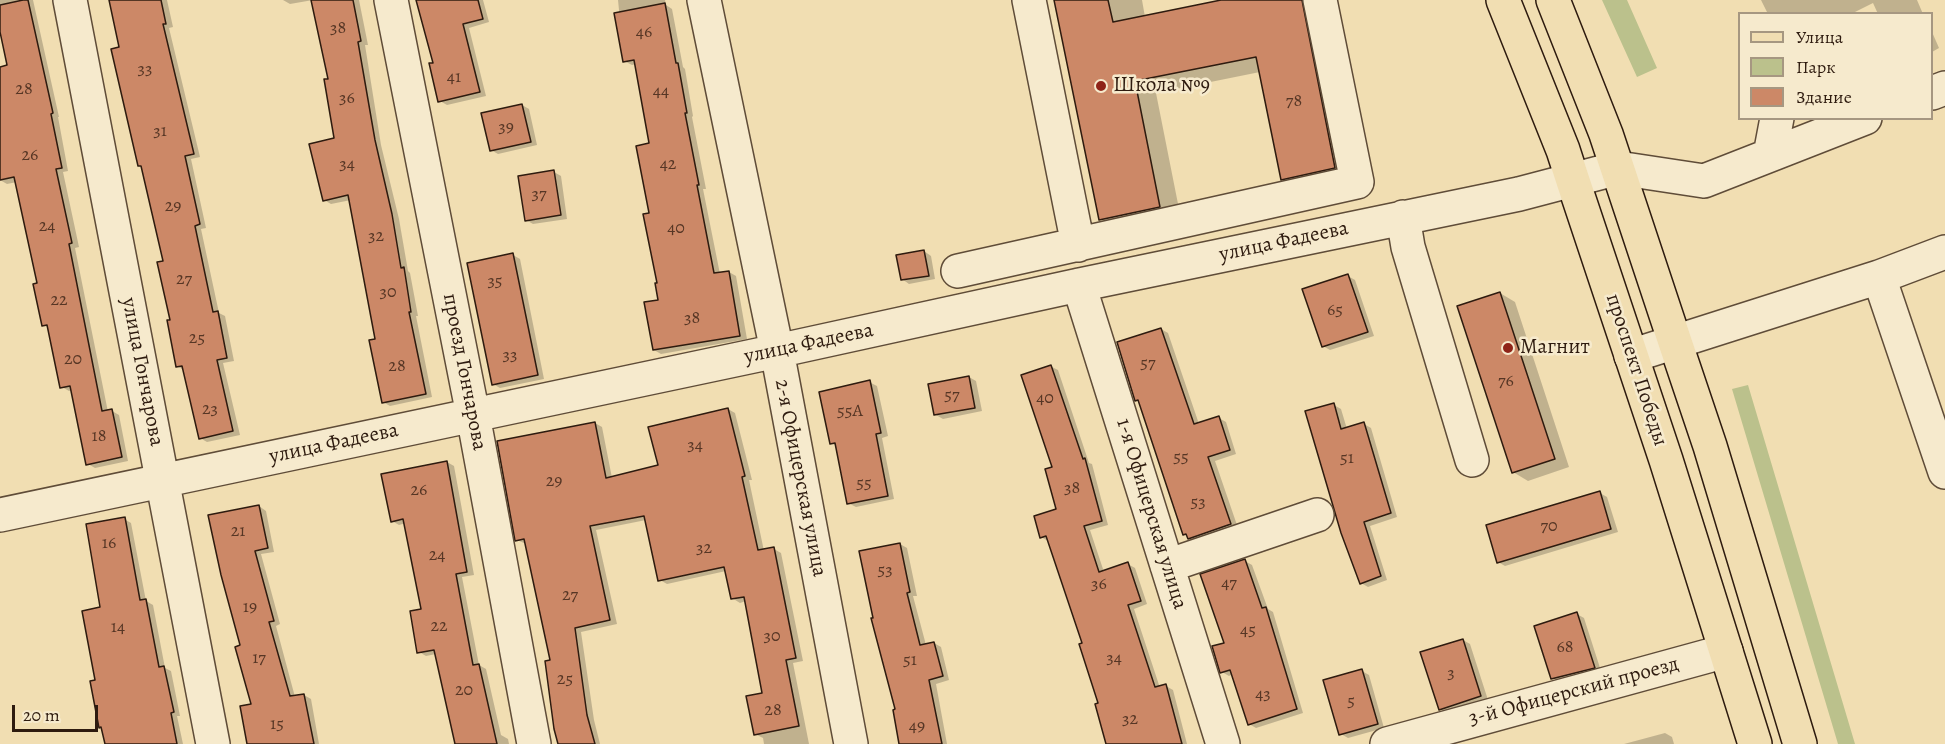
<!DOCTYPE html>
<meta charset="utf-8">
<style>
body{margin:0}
#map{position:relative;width:1945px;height:744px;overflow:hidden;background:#f1deb2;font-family:Alegreya,serif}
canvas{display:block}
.legend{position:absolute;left:1738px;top:12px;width:195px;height:108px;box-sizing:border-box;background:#f6eacd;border:2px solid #a69781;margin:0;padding:8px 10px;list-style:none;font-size:18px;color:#2e1b0f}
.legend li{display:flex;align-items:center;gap:12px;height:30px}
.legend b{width:30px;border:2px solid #a69781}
.scale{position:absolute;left:12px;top:705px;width:86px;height:27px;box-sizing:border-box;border:3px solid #2e1b0f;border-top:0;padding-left:8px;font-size:18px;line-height:21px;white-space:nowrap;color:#2e1b0f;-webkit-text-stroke:4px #f6eacd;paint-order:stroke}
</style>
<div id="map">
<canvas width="1945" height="744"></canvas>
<ul class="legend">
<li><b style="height:8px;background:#f1deb2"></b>Улица</li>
<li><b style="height:16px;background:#bbc18c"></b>Парк</li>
<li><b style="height:16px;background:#cc8867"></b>Здание</li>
</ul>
<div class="scale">20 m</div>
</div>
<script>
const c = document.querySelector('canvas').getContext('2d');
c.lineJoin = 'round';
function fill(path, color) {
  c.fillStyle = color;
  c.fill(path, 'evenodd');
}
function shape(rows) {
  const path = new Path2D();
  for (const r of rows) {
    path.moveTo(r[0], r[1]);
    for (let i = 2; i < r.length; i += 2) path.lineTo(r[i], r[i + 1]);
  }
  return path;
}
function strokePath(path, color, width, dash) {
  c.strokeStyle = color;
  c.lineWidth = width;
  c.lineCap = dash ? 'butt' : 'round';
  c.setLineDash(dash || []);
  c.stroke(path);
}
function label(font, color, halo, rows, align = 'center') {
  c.font = font + ' Alegreya,serif';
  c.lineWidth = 5;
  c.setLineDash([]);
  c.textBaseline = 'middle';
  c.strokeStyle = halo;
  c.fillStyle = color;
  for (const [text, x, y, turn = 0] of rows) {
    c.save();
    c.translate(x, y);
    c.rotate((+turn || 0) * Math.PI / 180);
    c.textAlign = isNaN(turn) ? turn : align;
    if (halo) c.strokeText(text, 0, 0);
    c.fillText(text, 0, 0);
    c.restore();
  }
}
const green = shape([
 [1602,0,1627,0,1657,68,1637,77],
 [1748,385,1855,744,1838,744,1732,389]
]);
const shadow = shape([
 [0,0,33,0,59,117,58,117,68,171,63,172,79,247,75,248,108,412,112,411,119,415,128,461,95,468,88,464,72,390,69,391,62,387,50,328,43,325,38,284,17,182,7,184,0,180,0,68,9,66,0,23],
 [111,0,167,0,173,27,169,28,200,157,191,159,206,228,201,229,219,313,225,316,234,361,223,363,240,435,207,442,200,438,184,370,177,366,165,262,143,167,140,165],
 [283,0,359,0,368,45,365,45,381,145,399,219,408,271,410,273,418,316,416,316,432,397,390,406,383,402,377,340,351,200,331,204,324,200,335,139,330,80,313,0,290,4],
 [417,0,483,0,489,22,469,28,486,96,447,105,440,101,435,64],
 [618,0,665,0,666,5,672,9,683,67,685,69,693,116,692,117,706,189,703,189,720,274,729,272,736,276,747,339,661,354,654,350,659,302,651,214,651,145,637,64,632,65,624,61],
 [1055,0,1142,0,1145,17,1228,0,1320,0,1356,180,1304,191,1282,179,1260,72,1156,93,1181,219,1122,232,1100,219],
 [1761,0,1917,0,1923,14,1878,14,1873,3,1851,14,1768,14],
 [1932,32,1939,48,1932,52],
 [522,105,529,109,537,145,498,154,491,150],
 [554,172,561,176,567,219,533,224,526,220],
 [924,251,931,256,935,279,909,284,902,279],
 [513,255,520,259,544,379,500,388,493,384],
 [1348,276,1355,280,1374,336,1330,350,1323,346],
 [1500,293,1515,302,1569,467,1528,481,1513,472],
 [1161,329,1168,333,1199,424,1219,418,1226,422,1236,454,1215,461,1238,528,1196,542,1184,534,1140,402,1136,400],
 [1050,366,1058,370,1089,463,1092,464,1108,525,1090,530,1104,572,1128,564,1135,568,1147,604,1134,609,1160,688,1166,686,1173,690,1187,744,1108,744,1084,644,1048,541,1041,537,1058,510,1054,468],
 [969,377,976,381,982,411,943,419,936,415],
 [869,382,877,386,888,436,882,438,894,499,856,507,848,503,837,446,831,443],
 [1334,405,1341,409,1347,429,1364,424,1371,428,1397,517,1370,526,1387,580,1368,587,1361,583],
 [728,409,735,413,752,480,749,480,764,551,774,549,781,553,803,661,793,663,809,744,764,744,763,738,755,734,764,695,746,601,740,603,732,598,726,571,667,584,660,580,646,520,596,530,617,624,581,632,594,720,600,744,560,744,551,662,526,544,517,540,595,423,602,427,612,478,660,466],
 [447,462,454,466,474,575,462,577,479,665,486,669,501,735,508,739,509,744,452,744,457,743,436,654,426,656,419,652,422,610,406,523,399,525,392,521],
 [1600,493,1607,497,1618,532,1505,566,1498,562],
 [259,506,266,511,274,552,261,554,280,624,276,626,295,697,304,695,311,699,319,744,249,744,253,705,242,646],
 [124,519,131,523,146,601,153,605,165,668,171,671,180,716,177,716,183,744,105,744,97,681,102,609],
 [900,544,907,548,917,596,913,596,926,645,934,643,941,647,949,680,936,684,947,744,901,744,896,711],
 [1245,561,1252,565,1268,609,1273,612,1303,713,1256,728,1249,724,1233,674,1229,676,1222,672,1226,644],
 [1577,614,1584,618,1601,671,1560,683,1553,678],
 [1463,640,1470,644,1488,700,1447,713,1440,709],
 [1362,671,1369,675,1384,728,1348,738,1341,734],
 [1665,733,1672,737,1674,744,1624,744]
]);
const building = shape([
 [23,0,28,0,53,113,51,114,62,168,56,169,72,243,69,244,102,411,112,409,122,457,86,465,70,386,60,388,47,325,42,326,33,284,37,283,14,177,0,180,0,67,7,65,0,32,0,5,23,0],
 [109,0,161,0,166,24,163,24,194,154,185,156,200,224,195,226,213,312,218,311,227,358,217,360,233,431,199,439,182,366,176,367,167,320,170,320,157,262,163,261,141,166,138,166,111,49,119,47,109,0],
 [311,0,353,0,361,41,358,42,375,140,392,214,401,268,404,267,411,312,409,312,426,394,382,403,369,340,375,339,348,195,323,201,309,144,334,138,324,79,328,79,311,0],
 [416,0,478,0,483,19,463,24,480,92,438,102,429,63,433,63,416,0],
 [1054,0,1108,0,1113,22,1221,0,1302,0,1335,168,1281,180,1256,57,1135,81,1160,207,1099,220,1054,0],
 [665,3,676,63,678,63,687,113,685,113,699,185,697,185,714,273,729,271,740,336,653,350,644,302,658,300,655,283,657,283,643,214,649,213,636,146,649,143,634,60,623,62,614,13,665,3],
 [522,104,531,142,490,151,481,113,522,104],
 [554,170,561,215,525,221,518,176,554,170],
 [924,250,929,276,901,280,896,255,924,250],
 [513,253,538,375,492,385,467,263,513,253],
 [1348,274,1368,332,1322,347,1302,289,1348,274],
 [1500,292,1555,459,1512,473,1457,306,1500,292],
 [1161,328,1194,424,1219,416,1230,450,1208,457,1231,524,1188,539,1186,534,1183,535,1138,400,1135,401,1117,342,1161,328],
 [1051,365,1083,459,1085,458,1102,521,1084,526,1099,572,1128,562,1141,601,1128,605,1155,687,1166,684,1182,744,1106,744,1095,704,1098,703,1079,644,1082,643,1046,536,1040,538,1034,516,1056,509,1045,469,1052,467,1021,375,1051,365],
 [969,376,975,408,934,415,928,384,969,376],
 [870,380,881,433,876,434,888,496,847,504,835,443,830,444,819,392,870,380],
 [1334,403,1341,429,1364,422,1391,513,1364,522,1381,576,1360,584,1341,533,1305,411,1334,403],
 [728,408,745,476,742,477,758,550,774,547,796,658,786,660,799,726,754,735,746,696,762,693,744,597,731,599,724,567,658,581,644,516,590,526,610,620,575,628,587,715,595,744,558,744,554,729,545,661,550,660,524,539,515,541,497,441,595,422,606,478,658,465,648,427,728,408],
 [447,461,467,572,456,574,473,665,479,664,497,744,455,744,434,650,417,653,410,611,421,609,403,519,391,522,381,474,447,461],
 [1600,491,1611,529,1497,563,1486,525,1600,491],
 [259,505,268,548,255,551,274,621,269,622,290,696,304,694,314,744,247,744,240,706,251,704,235,647,240,645,221,575,208,515,259,505],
 [125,517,140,600,146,599,159,667,164,666,174,712,171,713,177,744,105,744,101,727,99,728,90,681,95,680,82,611,100,607,86,524,125,517],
 [900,543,910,592,907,593,920,645,934,642,943,676,929,680,942,744,899,744,893,710,895,709,871,618,873,618,859,551,900,543],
 [1245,559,1262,608,1266,607,1297,709,1248,725,1230,670,1220,673,1212,646,1224,643,1200,574,1245,559],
 [1577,612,1595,668,1551,679,1534,626,1577,612],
 [1463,639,1481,696,1439,710,1420,652,1463,639],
 [1362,669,1378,724,1339,735,1323,680,1362,669]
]);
const minor = shape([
 [70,0,213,744],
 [391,0,473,415,534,744],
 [704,0,777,351,851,744],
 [1029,0,1078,245],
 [1932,93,1945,88],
 [1770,155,1777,118],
 [1403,217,1408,247,1472,460],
 [958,271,1357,182,1320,0],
 [1879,277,1945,472],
 [1079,285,1223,744],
 [1631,356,1879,277,1945,252],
 [0,515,777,351,1079,285,1519,194,1618,168,1704,181,1865,118],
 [1167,566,1317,515],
 [1387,744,1726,651]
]);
const major = shape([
 [1503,0,1563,150,1573,181,1666,460,1755,744],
 [1553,0,1606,134,1675,342,1710,446,1800,744]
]);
const markers = [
 [1101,86,6,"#8f2418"],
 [1508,348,6,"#8f2418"]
];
const numberNames = [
 ["38",338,29],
 ["46",644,33],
 ["33",145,70],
 ["41",454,78],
 ["28",24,90],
 ["44",661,92],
 ["36",347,99],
 ["78",1294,102],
 ["39",506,128],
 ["31",160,132],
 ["26",30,156],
 ["34",347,165],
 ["42",668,165],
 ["37",539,195],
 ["29",173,207],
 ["24",47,227],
 ["40",676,229],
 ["32",376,237],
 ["27",184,280],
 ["35",495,282],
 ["30",388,293],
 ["22",59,301],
 ["65",1335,311],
 ["38",692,319],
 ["25",197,339],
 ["33",510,356],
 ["20",73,360],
 ["57",1148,364],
 ["28",397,367],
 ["76",1506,382],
 ["57",952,396],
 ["40",1045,399],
 ["23",210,410],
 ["55А",850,412],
 ["18",99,437],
 ["34",695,446],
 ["55",1181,458],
 ["51",1347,459],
 ["29",554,482],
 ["55",864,484],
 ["38",1072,489],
 ["26",419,491],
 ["53",1198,503],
 ["70",1549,527],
 ["21",238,532],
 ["16",109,544],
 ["32",704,549],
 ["24",437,556],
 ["53",885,571],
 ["47",1229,584],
 ["36",1099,585],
 ["27",570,596],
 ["19",250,608],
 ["22",439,627],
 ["14",118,628],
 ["45",1248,631],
 ["30",772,637],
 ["68",1565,648],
 ["17",259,659],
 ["34",1114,659],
 ["51",910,661],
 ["3",1451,674],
 ["25",565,680],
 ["20",464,691],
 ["43",1263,695],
 ["5",1351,702],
 ["28",773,711],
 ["32",1130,720],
 ["15",277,725],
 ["49",917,727]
];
const poiNames = [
 ["Школа №9",1113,86],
 ["Магнит",1520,348]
];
const streetNames = [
 ["улица Фадеева",1284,242,-12],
 ["улица Фадеева",809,344,-12],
 ["проспект Победы",1636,370,72],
 ["улица Гончарова",142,372,79],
 ["проезд Гончарова",464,372,79],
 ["улица Фадеева",334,444,-12],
 ["2-я Офицерская улица",800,478,79],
 ["1-я Офицерская улица",1151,514,73],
 ["3-й Офицерский проезд",1574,692,-15]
];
fill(green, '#bbc18c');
fill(shadow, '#0003');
fill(building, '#cc8867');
strokePath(building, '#2e1b0f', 1.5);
strokePath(minor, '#5f4c38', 36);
strokePath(major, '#2e1b0f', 36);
strokePath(minor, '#f6eacd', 33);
strokePath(major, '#f1deb2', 33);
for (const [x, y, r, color] of markers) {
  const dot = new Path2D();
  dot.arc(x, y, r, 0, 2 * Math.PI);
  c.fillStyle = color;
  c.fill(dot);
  strokePath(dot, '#f6eacd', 2);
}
label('18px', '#563625', null, numberNames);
label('21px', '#2e1b0f', '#f6eacd', poiNames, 'left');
label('21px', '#2e1b0f', '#f6eacd', streetNames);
</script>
